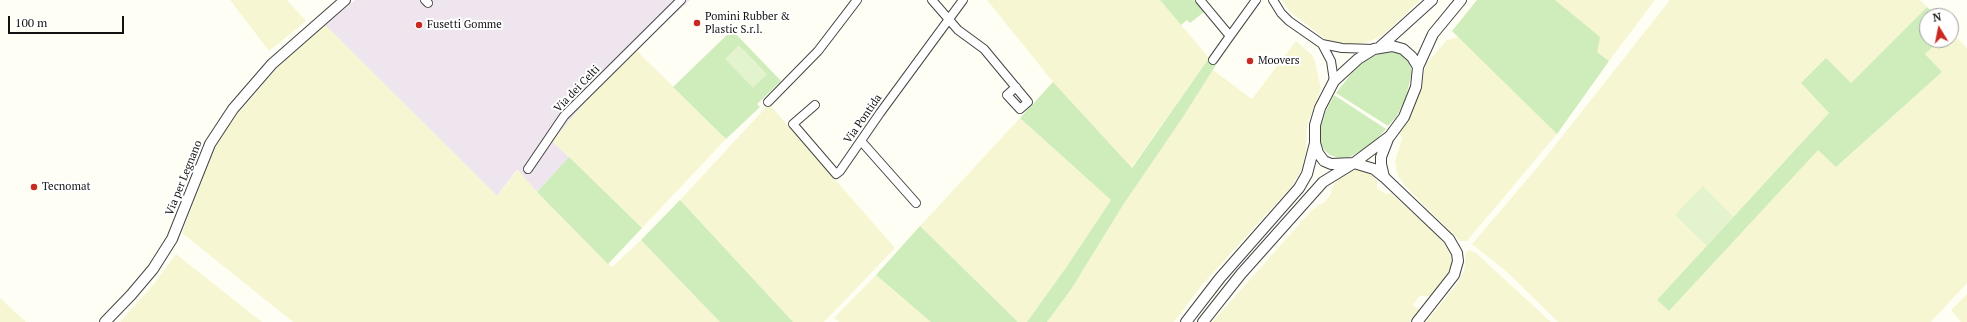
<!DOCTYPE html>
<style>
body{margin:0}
#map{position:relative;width:1967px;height:322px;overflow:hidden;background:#fffef4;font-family:"PT Serif",serif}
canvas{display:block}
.north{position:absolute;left:1919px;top:8px;width:40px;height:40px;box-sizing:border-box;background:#fff;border:1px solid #a0a0a0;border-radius:50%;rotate:350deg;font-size:11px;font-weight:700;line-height:16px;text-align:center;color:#111}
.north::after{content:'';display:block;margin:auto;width:14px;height:18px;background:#c82a21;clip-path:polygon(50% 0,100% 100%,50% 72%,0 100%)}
.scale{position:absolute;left:8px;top:16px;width:116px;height:18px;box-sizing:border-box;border:2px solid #111;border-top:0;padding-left:5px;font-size:12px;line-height:14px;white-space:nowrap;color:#111;-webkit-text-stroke:3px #fff;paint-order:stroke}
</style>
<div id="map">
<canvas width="1967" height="322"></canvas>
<div class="north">N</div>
<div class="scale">100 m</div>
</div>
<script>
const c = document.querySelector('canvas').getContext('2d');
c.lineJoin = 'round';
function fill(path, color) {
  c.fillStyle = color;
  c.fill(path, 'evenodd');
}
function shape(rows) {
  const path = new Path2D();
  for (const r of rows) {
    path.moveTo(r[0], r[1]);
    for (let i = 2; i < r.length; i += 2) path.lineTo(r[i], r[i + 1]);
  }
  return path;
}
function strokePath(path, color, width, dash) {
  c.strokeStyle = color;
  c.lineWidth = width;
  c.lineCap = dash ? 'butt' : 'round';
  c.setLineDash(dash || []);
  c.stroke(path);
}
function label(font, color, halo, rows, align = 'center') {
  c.font = font + ' "PT Serif",serif';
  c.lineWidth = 4;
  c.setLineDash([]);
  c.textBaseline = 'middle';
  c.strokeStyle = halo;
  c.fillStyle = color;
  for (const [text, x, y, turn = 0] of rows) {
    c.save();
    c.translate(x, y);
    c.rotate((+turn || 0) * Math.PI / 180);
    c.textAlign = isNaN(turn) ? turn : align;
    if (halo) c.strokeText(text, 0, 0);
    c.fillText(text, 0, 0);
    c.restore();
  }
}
const industrial = shape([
 [355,0,690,0,636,50,569,121,553,142,569,157,537,192,517,170,497,196,325,25]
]);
const farmland = shape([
 [230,0,287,0,306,21,269,51],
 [987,0,1160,0,1209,58,1131,168,1053,82],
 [1282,0,1420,0,1383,35,1368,42,1353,45,1337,43,1325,39,1289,11],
 [1555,0,1655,0,1609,61,1597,52,1578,21],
 [1670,0,1920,0,1927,7,1851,83,1801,83,1829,113,1657,300,1669,311,1818,149,1836,167,1942,72,1925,54,1940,40,1951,40,1951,32,1967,48,1967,283,1931,322,1558,322,1507,272,1472,244,1541,163],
 [325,25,497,196,518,170,537,192,612,267,641,240,720,322,293,322,182,233,215,146,230,123,279,66],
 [1459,37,1557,134,1467,241,1460,241,1412,193,1402,182,1397,173,1395,161,1402,139,1400,132,1411,112,1420,90,1426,64,1447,40],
 [1296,41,1312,55,1315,61,1321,89,1307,125,1306,152,1301,171,1292,186,1202,285,1174,322,1047,322,1072,288,1123,205,1183,117,1213,70,1252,99],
 [636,50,726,139,642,228,552,141,587,100],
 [769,104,895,248,824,322,793,322,680,200],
 [1020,118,1111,200,1065,269,1027,322,1018,322,920,226],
 [1356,169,1362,169,1368,172,1377,180,1377,188,1386,194,1391,193,1437,235,1451,252,1452,263,1448,273,1432,296,1420,296,1418,298,1413,305,1419,310,1409,322,1212,322,1312,210,1326,201,1332,192,1331,190,1336,181],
 [1470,250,1476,253,1551,322,1426,322,1456,285,1464,271,1466,252],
 [176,254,262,322,120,322,153,285],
 [876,275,931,322,839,322,834,318],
 [1967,294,1967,322,1961,322,1951,310],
 [0,298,26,322,0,322]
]);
const green = shape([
 [1160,0,1194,0,1204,12,1190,23,1187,20,1181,25],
 [1477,0,1555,0,1600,37,1597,52,1609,61,1557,134,1452,31],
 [1927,7,1936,16,1927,16,1927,40,1940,40,1925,54,1942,72,1836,167,1818,150,1669,311,1657,300,1829,113,1801,83,1826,58,1851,83],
 [732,30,781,81,757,104,760,107,726,139,673,87],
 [1389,50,1400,53,1408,59,1412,72,1405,100,1396,117,1388,126,1336,93,1351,74,1364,62,1374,56],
 [1209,58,1216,65,1183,117,1123,205,1072,288,1047,322,1027,322,1065,269,1111,200,1020,118,1053,82,1132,168],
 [1334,95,1386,129,1372,144,1350,157,1341,159,1330,155,1325,151,1320,142,1320,127,1325,113],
 [569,157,642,228,608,264,537,192],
 [680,200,793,322,720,322,641,240],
 [920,226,1018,322,931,322,876,275]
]);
const pitch = shape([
 [739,45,767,74,753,88,725,59],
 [1703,186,1733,217,1707,246,1675,215]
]);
const minor = shape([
 [425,0,428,3],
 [932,0,958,30,984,49,1028,102,1020,109,1007,95,1016,87],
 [1200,0,1230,36,1256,0],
 [1273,0,1281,13,1289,21,1322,44,1342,48,1374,49],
 [1322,44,1331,61,1334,81],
 [1213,60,1230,36],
 [768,102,818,51,857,0],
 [815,105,793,124,836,174,840,171,880,113,963,0],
 [861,141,916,203],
 [528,169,564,116,681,0]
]);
const tertiary = shape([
 [1392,46,1403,49,1412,57,1418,67,1416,87,1404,117,1390,136,1354,163,1331,164,1324,161,1318,153,1315,143,1315,125,1320,108,1334,81,1358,59,1374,49,1392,46],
 [1380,47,1432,0],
 [1418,67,1433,34,1461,0],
 [1384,177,1449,239,1457,253,1458,261,1454,275,1417,322],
 [105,322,131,295,153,269,172,239,210,144,233,109,272,64,345,0],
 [1186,322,1220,278,1299,188,1307,174,1315,143],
 [1203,322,1241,274,1323,182,1354,163,1374,169,1384,177,1381,164,1381,157,1388,139]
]);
const markers = [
 [697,23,4,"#c82a21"],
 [419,25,4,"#c82a21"],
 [1250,61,4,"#c82a21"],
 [34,187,4,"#c82a21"]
];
const poiNames = [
 ["Pomini Rubber &",705,17],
 ["Plastic S.r.l.",705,30],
 ["Fusetti Gomme",427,25],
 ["Moovers",1258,61],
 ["Tecnomat",42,187]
];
const streetNames = [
 ["Via dei Celti",577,89,-46],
 ["Via Pontida",863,119,-55],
 ["Via per Legnano",184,178,-68]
];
fill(industrial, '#efe5ef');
fill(farmland, '#f6f7d2');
fill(green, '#cfecbb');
fill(pitch, '#e2f3cd');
strokePath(minor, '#444', 10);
strokePath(tertiary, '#444', 12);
strokePath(minor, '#fff', 8);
strokePath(tertiary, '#fff', 10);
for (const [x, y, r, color] of markers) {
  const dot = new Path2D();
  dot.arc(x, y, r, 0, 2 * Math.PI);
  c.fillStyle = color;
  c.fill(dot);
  strokePath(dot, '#fff', 1.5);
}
label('11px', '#111', '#fff', poiNames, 'left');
label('11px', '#111', '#fff', streetNames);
</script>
